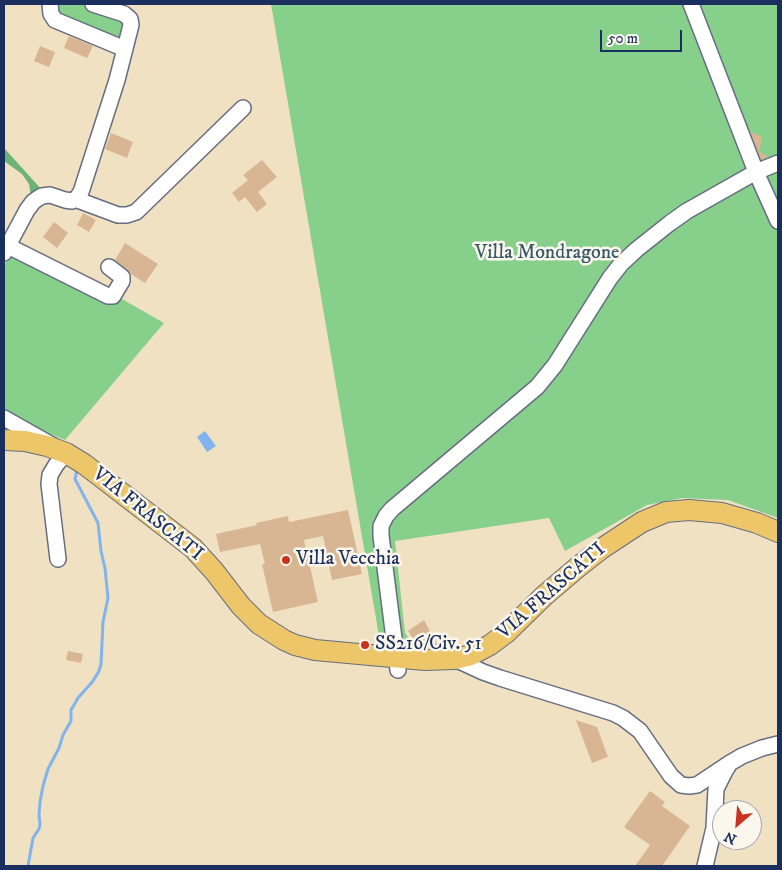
<!DOCTYPE html>
<style>
body{margin:0}
#map{position:relative;width:782px;height:870px;overflow:hidden;background:#f0e1c2;font-family:"IM FELL DW Pica",serif}
canvas{display:block}
.frame{position:absolute;inset:0;border:5px solid #1b2f5e;pointer-events:none}
.north{position:absolute;left:712px;top:800px;width:50px;height:50px;box-sizing:border-box;background:#fbf7ec;border:1px solid #a1a7b3;border-radius:50%;rotate:207deg;font-size:14px;font-weight:700;line-height:20px;text-align:center;color:#1b2f5e}
.north::after{content:'';display:block;margin:auto;width:18px;height:22px;background:#c8321e;clip-path:polygon(50% 0,100% 100%,50% 72%,0 100%)}
.scale{position:absolute;left:600px;top:30px;width:82px;height:22px;box-sizing:border-box;border:2px solid #1b2f5e;border-top:0;padding-left:6px;font-size:15px;line-height:18px;white-space:nowrap;color:#1b2f5e;-webkit-text-stroke:4px #fbf7ec;paint-order:stroke}
</style>
<div id="map">
<canvas width="782" height="870"></canvas>
<div class="frame"></div>
<div class="north">N</div>
<div class="scale">50 m</div>
</div>
<script>
const c = document.querySelector('canvas').getContext('2d');
c.lineJoin = 'round';
function fill(path, color) {
  c.fillStyle = color;
  c.fill(path, 'evenodd');
}
function shape(rows) {
  const path = new Path2D();
  for (const r of rows) {
    path.moveTo(r[0], r[1]);
    for (let i = 2; i < r.length; i += 2) path.lineTo(r[i], r[i + 1]);
  }
  return path;
}
function strokePath(path, color, width, dash) {
  c.strokeStyle = color;
  c.lineWidth = width;
  c.lineCap = dash ? 'butt' : 'round';
  c.setLineDash(dash || []);
  c.stroke(path);
}
function label(font, color, halo, rows, align = 'center') {
  c.font = font + ' "IM FELL DW Pica",serif';
  c.lineWidth = 5;
  c.setLineDash([]);
  c.textBaseline = 'middle';
  c.strokeStyle = halo;
  c.fillStyle = color;
  for (const [text, x, y, turn = 0] of rows) {
    c.save();
    c.translate(x, y);
    c.rotate((+turn || 0) * Math.PI / 180);
    c.textAlign = isNaN(turn) ? turn : align;
    if (halo) c.strokeText(text, 0, 0);
    c.fillText(text, 0, 0);
    c.restore();
  }
}
const green = shape([
 [59,4,82,4,125,18,122,44,55,15],
 [271,4,778,4,778,518,728,500,682,498,647,505,565,551,549,518,395,541,405,633,418,650,395,641,387,643,380,642],
 [11,252,113,303,122,299,164,323,65,440,19,421,4,412,4,266]
]);
const forest = shape([
 [4,148,43,191,31,196,29,184,22,174,4,161]
]);
const water = shape([
 [205,431,216,446,207,452,197,437]
]);
const stream = shape([
 [28,866,33,838,39,829,40,824,39,815,40,802,43,786,48,769,59,748,63,735,71,721,71,710,78,698,93,681,99,671,101,664,103,622,108,598,105,568,101,551,98,523,75,479,77,470]
]);
const building = shape([
 [69,36,93,46,87,58,64,48],
 [40,46,55,52,49,67,34,61],
 [750,132,761,136,762,140,759,151,768,157,761,160],
 [111,133,133,142,127,158,105,149],
 [262,160,277,177,258,192,267,204,257,212,245,197,239,202,232,193,248,180,243,175],
 [83,213,96,220,89,232,77,225],
 [54,222,68,233,57,248,43,237],
 [125,243,158,264,145,283,131,274,128,270,115,260],
 [348,510,362,574,332,580,323,536,304,540,318,602,273,612,262,564,265,564,260,544,220,552,216,534,257,525,256,523,288,516,289,522],
 [424,620,439,648,419,648,408,631],
 [68,651,83,654,81,663,66,660],
 [576,720,597,727,608,757,592,763],
 [650,791,665,802,662,806,690,826,662,866,635,866,650,845,624,827]
]);
const minor = shape([
 [50,4,51,14,55,20,125,49],
 [691,4,756,172,778,221],
 [75,199,118,215,127,215,136,212,243,108],
 [8,246,108,296,113,296,122,281,122,277,109,267],
 [4,253,27,210,33,202,37,199,42,196,50,195,65,200,72,201,77,198,81,192,117,80,131,25,130,19,124,14,93,4],
 [4,418,66,453,56,465,50,475,49,484,58,559],
 [455,659,483,672,500,678,613,713,623,718,640,731,671,776,681,785,689,786,697,785,730,763],
 [398,670,381,536,381,526,386,516,392,509,537,387,555,365,610,278,621,264,636,250,670,223,687,211,756,172,778,163],
 [705,866,714,828,716,789,725,771,730,763,742,756,762,748,778,744]
]);
const major = shape([
 [4,440,25,441,47,446,66,453,84,464,101,477,193,548,214,571,241,606,259,624,284,640,295,645,315,650,425,660,455,659,471,655,490,645,506,633,545,595,578,567,601,549,642,522,666,512,689,510,722,513,757,523,778,532]
]);
const markers = [
 [286,560,5,"#c8321e"],
 [365,645,5,"#c8321e"]
];
const parkNames = [
 ["Villa Mondragone",547,254]
];
const streetNames = [
 ["VIA FRASCATI",147,515,39],
 ["VIA FRASCATI",552,592,-41]
];
const poiNames = [
 ["Villa Vecchia",296,560],
 ["SS216/Civ. 51",375,645]
];
fill(green, '#87d08b');
fill(forest, '#6db277');
fill(water, '#81b3ed');
strokePath(stream, '#81b3ed', 3);
fill(building, '#d8b693');
strokePath(minor, '#666d81', 18);
strokePath(major, '#666d81', 22);
strokePath(minor, '#fff', 15);
strokePath(major, '#ecc669', 20);
for (const [x, y, r, color] of markers) {
  const dot = new Path2D();
  dot.arc(x, y, r, 0, 2 * Math.PI);
  c.fillStyle = color;
  c.fill(dot);
  strokePath(dot, '#fbf7ec', 2);
}
label('20px', '#365769', '#fbf7ec', parkNames);
label('20px', '#1b2f5e', '#fbf7ec', streetNames);
label('20px', '#1b2f5e', '#fbf7ec', poiNames, 'left');
</script>
